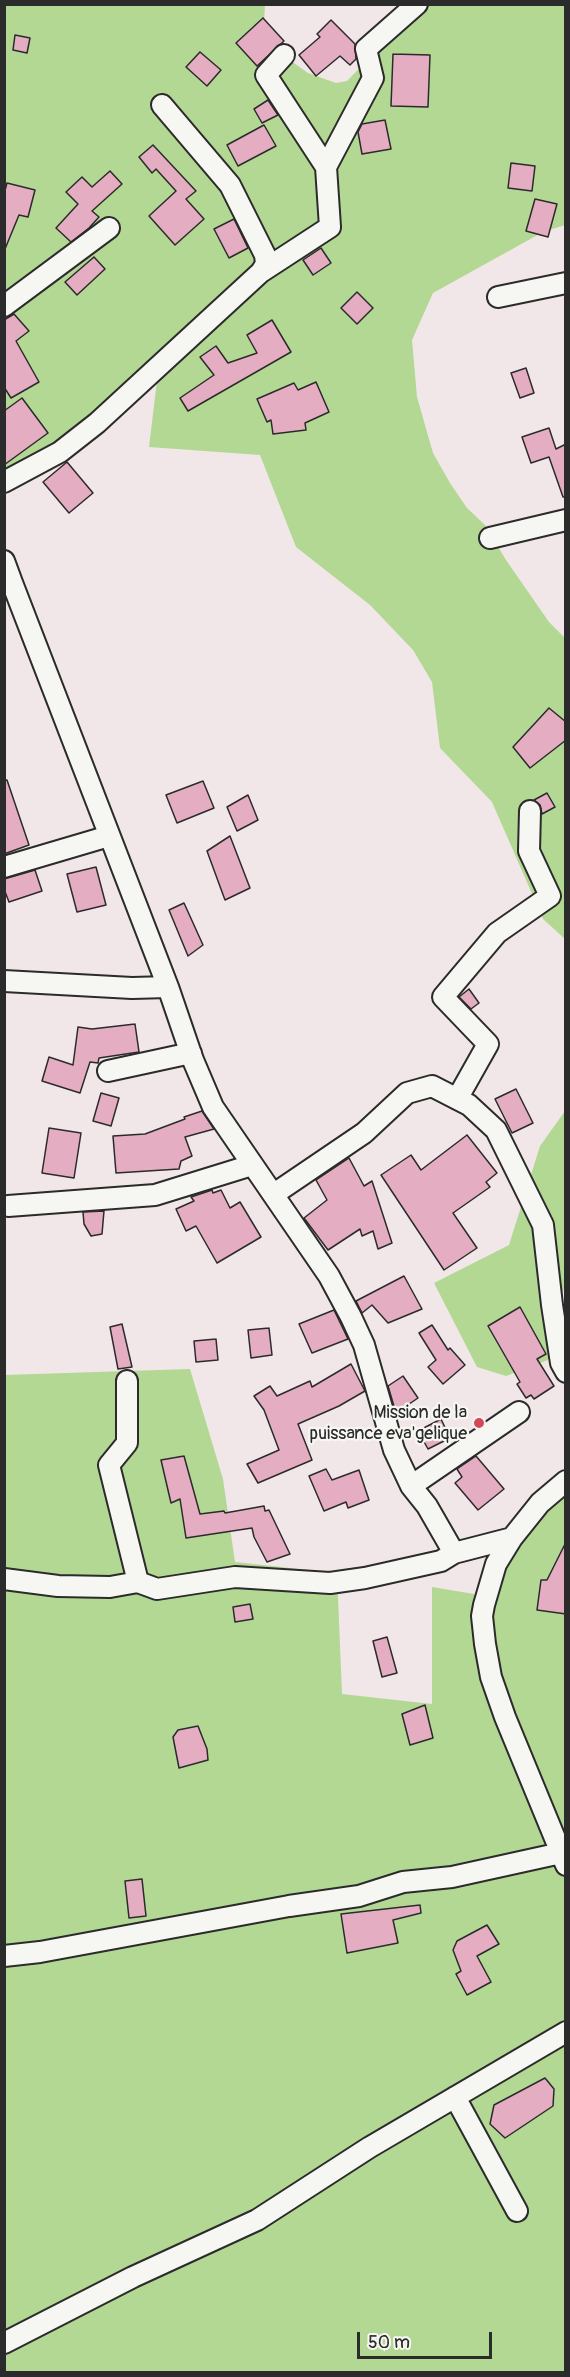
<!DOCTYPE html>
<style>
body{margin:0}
#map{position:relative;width:570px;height:2377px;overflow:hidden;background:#f2e7e8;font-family:Pangolin,sans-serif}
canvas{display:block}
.frame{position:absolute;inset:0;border:6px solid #2b2b2b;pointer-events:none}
.scale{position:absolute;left:357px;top:2332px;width:135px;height:27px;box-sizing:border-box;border:3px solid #2b2b2b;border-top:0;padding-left:8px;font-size:18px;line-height:21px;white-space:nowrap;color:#2b2b2b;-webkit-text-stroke:4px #f6f6f2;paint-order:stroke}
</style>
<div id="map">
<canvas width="570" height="2377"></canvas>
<div class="frame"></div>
<div class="scale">50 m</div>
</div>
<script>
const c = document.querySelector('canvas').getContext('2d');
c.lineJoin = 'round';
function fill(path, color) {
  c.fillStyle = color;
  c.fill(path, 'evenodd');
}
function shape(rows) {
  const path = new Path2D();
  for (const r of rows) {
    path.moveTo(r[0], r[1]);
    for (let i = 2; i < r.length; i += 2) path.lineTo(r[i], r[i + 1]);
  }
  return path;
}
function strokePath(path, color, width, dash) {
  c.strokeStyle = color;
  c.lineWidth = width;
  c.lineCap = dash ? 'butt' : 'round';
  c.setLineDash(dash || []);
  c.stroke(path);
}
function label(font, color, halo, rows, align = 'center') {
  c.font = font + ' Pangolin,sans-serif';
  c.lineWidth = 4.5;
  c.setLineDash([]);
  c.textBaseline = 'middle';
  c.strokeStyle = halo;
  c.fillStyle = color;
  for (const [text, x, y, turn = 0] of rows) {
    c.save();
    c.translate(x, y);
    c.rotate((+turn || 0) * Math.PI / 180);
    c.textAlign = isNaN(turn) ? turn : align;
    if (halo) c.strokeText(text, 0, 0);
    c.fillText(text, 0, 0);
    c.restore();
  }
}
const green = shape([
 [5,5,265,5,263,41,308,73,336,83,347,81,377,50,397,5,565,5,565,225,543,232,433,293,412,340,417,397,433,453,450,483,467,508,485,525,506,560,549,622,565,638,565,939,543,919,492,802,440,748,432,682,413,650,370,605,296,547,260,455,149,447,159,364,97,423,9,472,5,496],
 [565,1111,565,1285,558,1307,548,1360,506,1376,477,1367,434,1283,509,1245,540,1146],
 [190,1369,223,1479,235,1562,337,1573,342,1694,432,1704,432,1587,486,1596,492,1566,565,1480,565,2372,5,2372,4,1375]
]);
const building = shape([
 [263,18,284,41,257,66,236,43,263,18],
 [331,20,355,44,356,59,350,65,340,56,316,76,299,55,320,37,317,34,331,20],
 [15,35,30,38,27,53,13,50,15,35],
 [200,52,221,70,207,86,186,67,200,52],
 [393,54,430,55,428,107,391,106,393,54],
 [268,100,278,115,262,123,254,109,268,100],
 [385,120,391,149,362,154,358,132,362,124,385,120],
 [264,125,276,146,238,166,227,145,264,125],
 [153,145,196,191,186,199,204,219,175,245,149,216,176,191,156,169,152,173,139,157,153,145],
 [511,163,535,166,532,191,508,188,511,163],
 [110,171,122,184,92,211,99,217,89,228,71,242,56,228,78,204,66,192,82,177,92,187,110,171],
 [7,183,35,190,28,217,19,215,5,249,4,194,7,183],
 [535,199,557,204,548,237,526,231,535,199],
 [234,219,248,248,229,258,214,229,234,219],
 [321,248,331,263,313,275,303,260,321,248],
 [94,257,105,269,77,295,65,282,94,257],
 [357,292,373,308,357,324,341,308,357,292],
 [14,314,29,331,16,341,39,382,11,398,4,387,4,320,14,314],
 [272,320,291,352,188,411,180,398,214,375,200,357,216,346,228,363,257,353,247,335,272,320],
 [526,368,534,393,520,398,511,373,526,368],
 [316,382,329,412,305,423,306,430,273,434,271,420,267,422,257,399,294,383,298,390,316,382],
 [22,398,48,433,4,465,4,411,22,398],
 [549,428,556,449,566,444,566,497,563,497,549,457,531,463,522,437,549,428],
 [67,462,93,493,69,513,43,482,67,462],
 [549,708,566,722,566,740,530,768,513,747,549,708],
 [4,780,7,780,29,845,4,854,4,780],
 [203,781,214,808,177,823,166,795,203,781],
 [547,793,555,807,542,814,540,805,534,800,547,793],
 [248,795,258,820,237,831,227,807,248,795],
 [230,836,250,888,225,900,207,851,230,836],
 [96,867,106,905,77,912,67,874,96,867],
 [35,870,42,891,9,902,4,889,4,879,35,870],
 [184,903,203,945,188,956,169,910,184,903],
 [469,989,479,1003,471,1009,459,997,469,989],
 [135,1024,139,1052,99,1058,98,1063,90,1062,80,1093,42,1081,49,1057,73,1065,78,1027,92,1029,135,1024],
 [516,1089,533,1123,512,1133,495,1099,516,1089],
 [101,1093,119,1098,111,1126,93,1121,101,1093],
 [202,1111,214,1129,185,1137,192,1156,181,1161,179,1169,116,1173,113,1136,145,1134,185,1119,184,1117,202,1111],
 [49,1128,81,1133,74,1178,42,1173,49,1128],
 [467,1135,497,1173,486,1182,490,1187,453,1213,477,1248,444,1270,381,1175,411,1155,421,1170,467,1135],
 [349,1158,364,1186,372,1181,392,1243,378,1249,373,1231,362,1236,360,1229,328,1250,304,1218,327,1200,316,1180,349,1158],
 [212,1190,213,1193,221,1190,230,1208,240,1202,261,1237,217,1263,196,1226,186,1231,176,1209,194,1201,191,1197,212,1190],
 [104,1211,102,1234,91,1236,84,1224,83,1212,104,1211],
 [404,1276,422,1309,388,1323,372,1305,362,1313,356,1301,404,1276],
 [520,1307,546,1354,537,1359,554,1386,534,1399,531,1395,526,1398,517,1384,520,1382,488,1326,520,1307],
 [334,1310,348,1339,312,1353,299,1324,334,1310],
 [122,1324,132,1367,118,1369,110,1327,122,1324],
 [432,1325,448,1350,450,1348,465,1365,443,1384,428,1367,436,1360,419,1333,432,1325],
 [269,1328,272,1355,251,1358,248,1330,269,1328],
 [216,1339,218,1360,196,1362,194,1341,216,1339],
 [351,1364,365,1391,339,1406,298,1424,312,1460,258,1483,247,1464,279,1450,264,1410,254,1396,270,1386,277,1396,310,1381,312,1387,351,1364],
 [403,1376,418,1398,396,1413,388,1386,403,1376],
 [441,1419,450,1438,428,1449,418,1431,441,1419],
 [184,1456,200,1514,224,1511,225,1513,264,1506,265,1511,269,1510,290,1554,267,1562,254,1537,252,1528,186,1538,180,1499,171,1503,161,1460,184,1456],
 [476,1456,504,1489,478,1510,455,1483,462,1477,457,1469,476,1456],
 [326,1469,332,1480,359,1470,369,1500,348,1508,346,1502,324,1511,309,1476,326,1469],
 [566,1542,566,1614,537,1610,541,1580,547,1580,566,1542],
 [250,1604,253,1619,235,1622,233,1607,250,1604],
 [387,1637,397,1673,382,1677,373,1641,387,1637],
 [425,1705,433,1738,410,1745,402,1714,425,1705],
 [198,1726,207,1749,208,1760,179,1768,173,1737,178,1730,198,1726],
 [142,1879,146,1916,129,1918,125,1881,142,1879],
 [420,1905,421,1913,393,1920,398,1943,347,1953,341,1914,420,1905],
 [487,1925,499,1944,477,1956,491,1982,467,1995,456,1974,461,1971,453,1950,457,1941,487,1925],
 [545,2078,554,2089,553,2106,505,2138,490,2124,494,2105,545,2078]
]);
const minor = shape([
 [326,167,373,78,366,49,417,4],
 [261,272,330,227,326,167,266,75,284,55],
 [498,297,566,283],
 [4,306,109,228],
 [4,482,60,452,97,423,261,272,266,264,265,255,230,185,162,105],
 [490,538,566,520],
 [4,561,11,580],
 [4,582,11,580,168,987,193,1060,213,1107,329,1276,351,1317,364,1345,394,1450,411,1486,427,1506,454,1553,512,1538],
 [4,867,109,836],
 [4,981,132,988,168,987],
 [108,1071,191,1053],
 [457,1099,488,1044,443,997,497,933,550,896,529,851,530,811],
 [274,1194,364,1133,407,1093,432,1086,469,1105,496,1130,543,1225,552,1305,561,1363,566,1372],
 [8,1206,155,1195,252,1165],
 [127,1381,127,1443,109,1465,138,1582,157,1589,235,1577,330,1583,365,1578,441,1561,454,1553],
 [566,1481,540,1503,512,1538,496,1564,484,1605,482,1616,485,1644,491,1677,505,1717,566,1865],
 [411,1486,519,1412],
 [4,1579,58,1586,110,1587,138,1582],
 [4,1956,40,1952,289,1906,359,1896,403,1882,452,1877,561,1853],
 [455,2097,517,2211],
 [4,2343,133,2277,257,2220,370,2147,566,2032]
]);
const markers = [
 [479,1423,6,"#d1495b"]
];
const poiNames = [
 ["Mission de la",467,1413],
 ["puissance eva'gelique",467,1434]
];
fill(green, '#b3d893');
fill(building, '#e4adc2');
strokePath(building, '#2b2b2b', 1.5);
strokePath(minor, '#2b2b2b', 24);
strokePath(minor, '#f6f6f2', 20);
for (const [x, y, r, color] of markers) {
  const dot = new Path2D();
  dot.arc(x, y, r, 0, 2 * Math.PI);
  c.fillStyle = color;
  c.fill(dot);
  strokePath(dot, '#f6f6f2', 2);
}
label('18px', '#2b2b2b', '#f6f6f2', poiNames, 'right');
</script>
